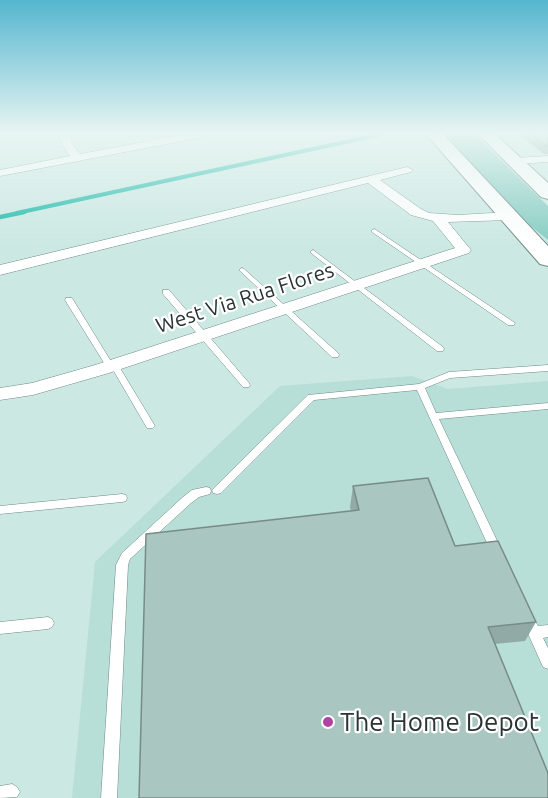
<!DOCTYPE html>
<style>
body{margin:0}
canvas{display:block;background:#cbe8e3}
</style>
<canvas width="548" height="798"></canvas>
<script>
const c = document.querySelector('canvas').getContext('2d');
c.lineJoin = 'round';
function fill(path, color) {
  c.fillStyle = color;
  c.fill(path, 'evenodd');
}
function shape(rows) {
  const path = new Path2D();
  for (const r of rows) {
    path.moveTo(r[0], r[1]);
    for (let i = 2; i < r.length; i += 2) path.lineTo(r[i], r[i + 1]);
  }
  return path;
}
function strokePath(path, color, width, dash) {
  c.strokeStyle = color;
  c.lineWidth = width;
  c.lineCap = dash ? 'butt' : 'round';
  c.setLineDash(dash || []);
  c.stroke(path);
}
function label(font, color, halo, rows, align = 'center') {
  c.font = font + ' Ubuntu,sans-serif';
  c.lineWidth = 4.5;
  c.setLineDash([]);
  c.textBaseline = 'middle';
  c.strokeStyle = halo;
  c.fillStyle = color;
  for (const [text, x, y, turn = 0] of rows) {
    c.save();
    c.translate(x, y);
    c.rotate((+turn || 0) * Math.PI / 180);
    c.textAlign = isNaN(turn) ? turn : align;
    if (halo) c.strokeText(text, 0, 0);
    c.fillText(text, 0, 0);
    c.restore();
  }
}
const built = shape([
 [412,376,448,389,548,381,548,798,72,798,95,562,280,386]
]);
const green = shape([
 [443,134,474,134,548,206,548,240,523,220]
]);
const streamFar1 = shape([
 [17,213,382,134]
]);
const stream = shape([
 [0,217,24,212]
]);
const lane = shape([
 [374,229,376,230,515,323,514,325,508,325,372,232,371,231,374,229],
 [313,250,443,347,444,349,443,351,437,351,311,253,311,251,313,250],
 [242,268,244,269,338,353,339,355,338,357,332,357,240,271,240,269,242,268],
 [163,290,169,290,249,383,250,385,249,387,243,387,163,294,163,290],
 [66,298,72,298,112,363,117,363,155,426,153,428,147,428,112,368,107,368,106,366,65,300,66,298],
 [548,365,548,371,450,378,425,388,436,413,548,403,548,409,439,419,502,551,500,554,496,556,492,554,417,390,314,400,221,493,217,494,213,493,212,490,308,395,419,384,449,372,548,365],
 [206,487,210,488,211,491,210,494,199,497,191,503,130,559,128,565,117,798,101,798,116,565,122,553,183,497,192,490,206,487],
 [122,494,126,495,127,498,126,501,122,502,0,514,0,506,122,494],
 [527,612,531,614,538,626,548,625,548,637,543,638,548,648,548,669,543,667,521,618,523,614,527,612],
 [48,617,52,619,54,623,52,627,48,629,0,634,0,622,48,617],
 [12,784,17,787,20,792,17,797,0,798,0,786,12,784]
]);
const street = shape([
 [59,134,69,134,72,144,80,154,186,134,208,134,203,137,0,176,0,170,70,156,62,144,59,134],
 [548,156,548,162,515,164,509,161,515,158,548,156],
 [407,167,413,170,411,172,380,180,421,209,429,213,458,215,509,212,516,216,509,220,448,222,471,250,469,253,109,373,33,395,0,400,0,388,32,383,95,365,455,248,433,221,411,215,368,183,0,275,0,265,407,167]
]);
const primary = shape([
 [426,134,443,134,548,246,548,266,540,264,426,134],
 [478,134,495,134,548,183,548,199,541,197,478,134]
]);
const wall = shape([
 [518,134,548,134,548,154,544,154],
 [353,486,455,546,536,622,525,641,495,644,351,511,350,507]
]);
const building = shape([
 [531,134,548,134,548,146,546,146,531,134],
 [428,478,455,546,498,541,536,622,488,627,548,773,548,798,139,798,146,534,359,510,353,486,428,478]
]);
const markers = [
 [328,722,6,"#b042a1"]
];
const streetNames = [
 ["West Via Rua Flores",245,298,-18]
];
const nearPoinames = [
 ["The Home Depot",340,722]
];
fill(built, '#b7ded7');
fill(green, '#85ccc2');
strokePath(streamFar1, '#18b9a9', 4);
strokePath(stream, '#18b9a9', 4.5);
strokePath(lane, '#6f8a85', 1);
strokePath(street, '#6f8a85', 1);
strokePath(primary, '#6f8a85', 2);
fill(lane, '#fff');
fill(street, '#fff');
fill(primary, '#fff');
fill(wall, '#92aaa6');
fill(building, '#aac6c1');
strokePath(building, '#778b87', 1.5);
const sky = c.createLinearGradient(0, 0, 0, 246);
sky.addColorStop(0, '#55b6cf');
sky.addColorStop(0.54, '#e8f5f2');
sky.addColorStop(1, '#e8f5f200');
c.fillStyle = sky;
c.fillRect(0, 0, 548, 246);
for (const [x, y, r, color] of markers) {
  const dot = new Path2D();
  dot.arc(x, y, r, 0, 2 * Math.PI);
  c.fillStyle = color;
  c.fill(dot);
  strokePath(dot, '#fff', 2);
}
label('21px', '#2a3533', '#fff', streetNames);
label('26px', '#2a3533', '#fff', nearPoinames, 'left');
</script>
